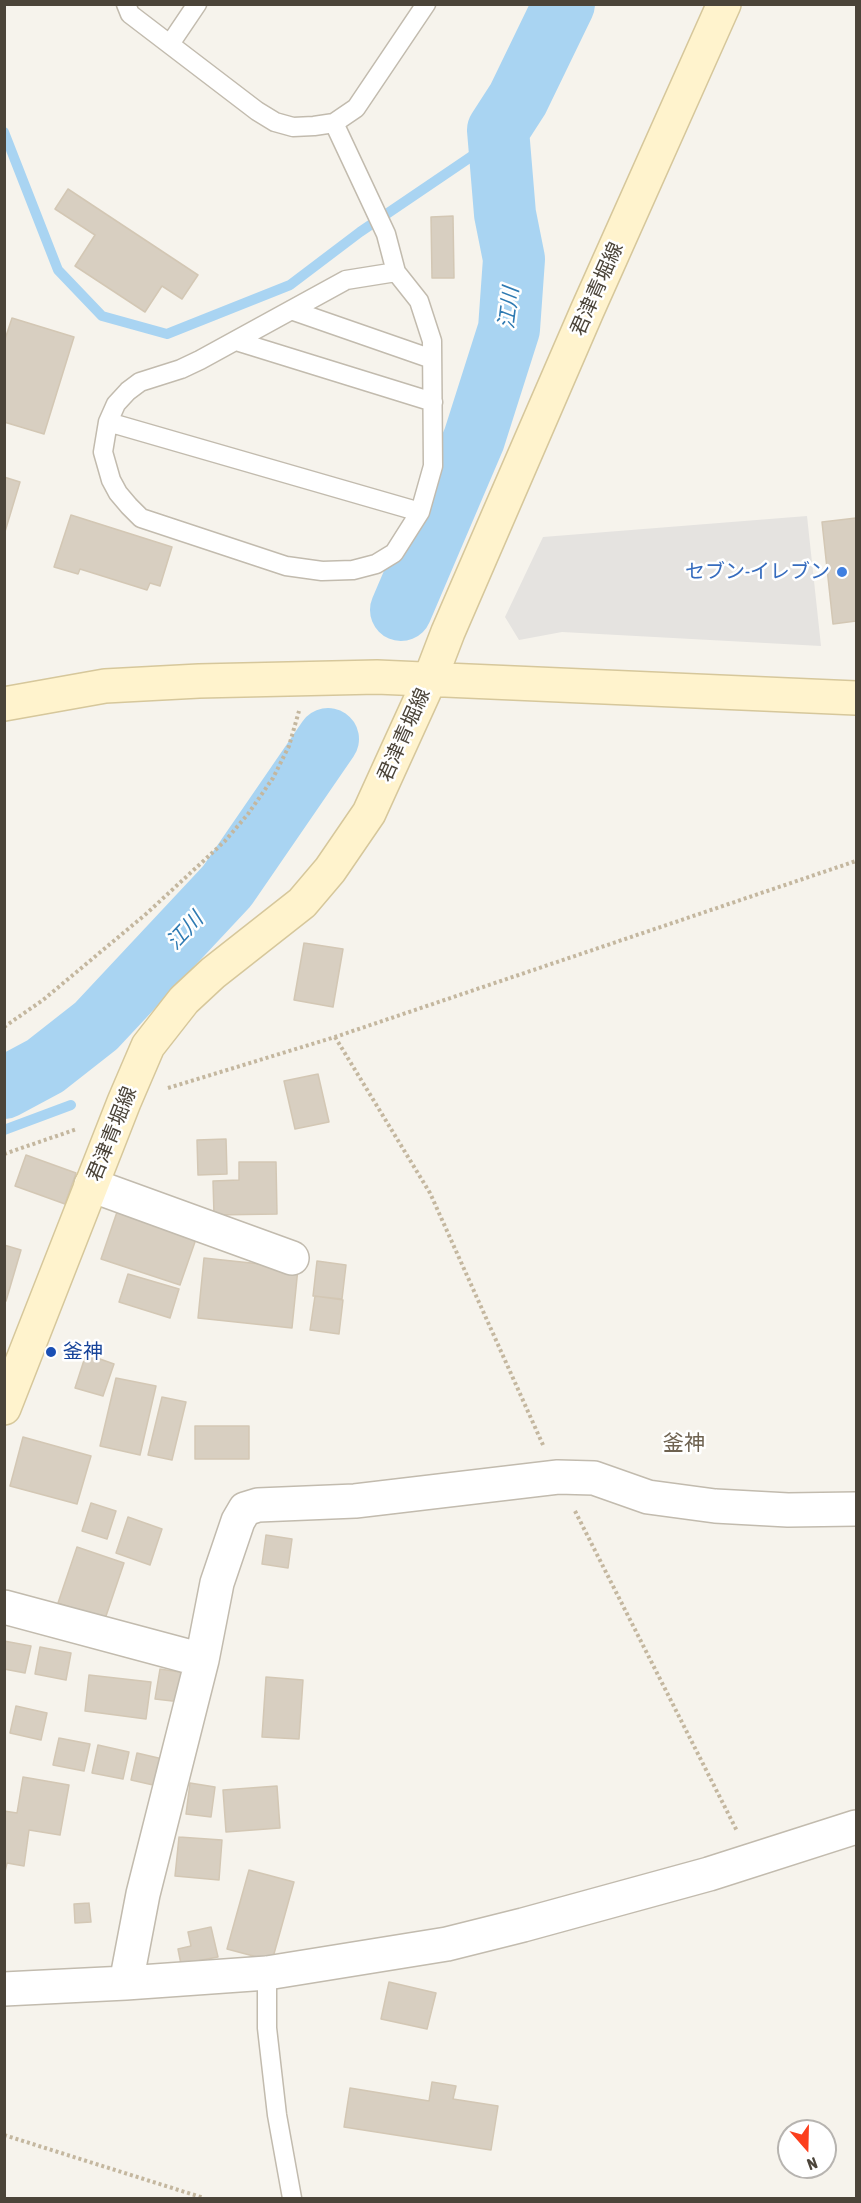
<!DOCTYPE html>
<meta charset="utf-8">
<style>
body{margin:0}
#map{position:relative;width:861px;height:2203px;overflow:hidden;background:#f6f3ec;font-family:"Asap Condensed",sans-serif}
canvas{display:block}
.frame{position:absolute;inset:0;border:6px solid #4b4439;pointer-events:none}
.north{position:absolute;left:777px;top:2119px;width:60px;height:60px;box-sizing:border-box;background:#fff;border:2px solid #b7b4b0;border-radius:50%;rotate:160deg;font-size:16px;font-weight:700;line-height:24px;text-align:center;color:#4b4439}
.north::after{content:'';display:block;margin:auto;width:21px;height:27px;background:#fc3f1d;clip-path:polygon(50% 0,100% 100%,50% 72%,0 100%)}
</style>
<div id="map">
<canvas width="861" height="2203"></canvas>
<div class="frame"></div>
<div class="north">N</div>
</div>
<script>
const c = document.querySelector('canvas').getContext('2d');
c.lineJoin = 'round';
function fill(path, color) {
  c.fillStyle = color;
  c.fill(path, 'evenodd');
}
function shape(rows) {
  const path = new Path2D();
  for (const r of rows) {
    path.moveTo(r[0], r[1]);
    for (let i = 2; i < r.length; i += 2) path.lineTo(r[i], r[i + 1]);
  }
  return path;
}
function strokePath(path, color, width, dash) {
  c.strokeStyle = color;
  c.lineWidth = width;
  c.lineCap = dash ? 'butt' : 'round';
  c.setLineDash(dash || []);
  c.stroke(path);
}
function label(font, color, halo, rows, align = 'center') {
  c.font = font + ' "Asap Condensed","Noto Sans JP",sans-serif';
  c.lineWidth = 5;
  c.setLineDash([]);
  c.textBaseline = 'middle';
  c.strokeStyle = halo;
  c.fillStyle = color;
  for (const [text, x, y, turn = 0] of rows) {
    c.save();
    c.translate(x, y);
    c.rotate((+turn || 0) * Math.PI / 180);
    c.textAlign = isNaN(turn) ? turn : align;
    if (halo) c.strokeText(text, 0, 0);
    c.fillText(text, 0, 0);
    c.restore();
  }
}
const parking = shape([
 [807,516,821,646,562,632,519,640,505,617,543,537]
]);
const stream = shape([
 [4,132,58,270,102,316,167,334,290,285,360,232,478,152,498,130],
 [4,1130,71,1105]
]);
const river = shape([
 [401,610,474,439,509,329,514,259,505,214,498,130,518,99,564,4],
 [4,1088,45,1066,96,1026,227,886,328,739]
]);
const building = shape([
 [68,189,198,275,182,299,162,286,145,312,75,266,95,235,55,209,68,189],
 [453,216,454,278,432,278,431,217,453,216],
 [12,318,74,337,44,434,4,422,4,342,12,318],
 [4,477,20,482,4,535,4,477],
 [71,515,172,547,160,586,150,583,147,590,80,569,78,574,54,567,71,515],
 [856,518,856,621,833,624,822,522,856,518],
 [304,943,343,949,333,1007,294,1000,304,943],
 [318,1074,329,1122,295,1129,284,1081,318,1074],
 [226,1139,227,1174,198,1175,197,1140,226,1139],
 [26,1155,76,1173,65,1204,15,1186,26,1155],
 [239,1162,276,1162,277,1214,214,1215,213,1181,239,1180,239,1162],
 [117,1212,196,1239,180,1285,101,1259,117,1212],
 [4,1245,21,1250,6,1301,4,1300,4,1245],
 [204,1258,298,1268,292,1328,198,1318,204,1258],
 [317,1261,346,1265,342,1299,313,1296,317,1261],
 [128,1274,179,1289,170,1318,119,1302,128,1274],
 [315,1296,343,1300,339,1334,310,1330,315,1296],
 [86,1354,114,1364,103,1396,75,1388,86,1354],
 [116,1378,156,1386,140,1455,100,1446,116,1378],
 [162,1397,186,1402,172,1460,148,1455,162,1397],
 [195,1426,249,1426,249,1459,195,1459,195,1426],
 [23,1437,91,1456,77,1504,10,1486,23,1437],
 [91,1503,116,1511,107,1539,82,1531,91,1503],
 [128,1517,162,1529,150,1565,116,1553,128,1517],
 [266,1535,292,1539,288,1568,262,1564,266,1535],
 [77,1547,124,1563,105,1619,58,1603,77,1547],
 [4,1641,31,1646,25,1673,4,1669,4,1641],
 [40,1647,71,1653,66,1680,35,1674,40,1647],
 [160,1669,186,1673,181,1702,155,1699,160,1669],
 [89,1675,151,1682,146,1719,85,1711,89,1675],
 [266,1677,303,1680,299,1739,262,1737,266,1677],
 [16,1706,47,1713,41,1740,10,1733,16,1706],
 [59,1738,90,1744,84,1771,53,1765,59,1738],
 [98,1745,129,1752,123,1779,92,1773,98,1745],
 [137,1753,167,1760,162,1787,131,1780,137,1753],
 [23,1777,69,1785,60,1835,29,1830,24,1866,7,1863,4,1876,4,1811,17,1813,23,1777],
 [190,1783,215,1787,211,1817,186,1814,190,1783],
 [277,1786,280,1828,226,1832,223,1790,277,1786],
 [179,1837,222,1840,219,1880,175,1876,179,1837],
 [249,1870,294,1882,272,1961,227,1949,249,1870],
 [89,1903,91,1922,75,1923,74,1904,89,1903],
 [211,1927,218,1957,181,1964,178,1949,191,1946,188,1932,211,1927],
 [389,1982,436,1993,427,2029,381,2019,389,1982],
 [432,2082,456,2086,453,2099,498,2106,491,2150,344,2127,350,2088,429,2101,432,2082]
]);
const path = shape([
 [4,1027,43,1000,146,914,225,841,248,814,273,778,289,746,299,711],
 [335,1037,430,1193,543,1445],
 [168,1088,335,1037,856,861],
 [4,1154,77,1129],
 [575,1511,737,1831],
 [4,2135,204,2198]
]);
const lane = shape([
 [126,4,130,14,257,111,275,122,293,127,314,126,334,123,356,108,426,4],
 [170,44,197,4],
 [334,123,386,234,396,272,419,301,432,341,433,466,420,512,394,553,376,564,353,570,322,571,286,566,141,518,129,506,118,493,111,480,103,452,108,422,116,404,128,391,140,382,181,369,200,360,346,280,396,272],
 [291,310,432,359],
 [236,341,433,402],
 [108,422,420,512],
 [267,1973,267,2028,277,2115,292,2198]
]);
const street = shape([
 [91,1185,292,1258],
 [4,1607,202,1660],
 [126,1983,143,1894,202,1660,217,1583,238,1521,245,1509,258,1505,355,1501,558,1477,594,1478,648,1497,715,1506,788,1510,856,1509],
 [4,1989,126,1983,267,1973,447,1944,523,1925,709,1874,856,1827]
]);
const secondary = shape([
 [4,704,105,686,199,681,377,677,856,698],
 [4,1408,124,1102,148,1046,184,1000,213,973,302,903,330,870,369,813,430,679,448,632,587,311,724,4]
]);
const markers = [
 [842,572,6,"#3f7fe0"],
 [51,1352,6,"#1a4fb4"]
];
const streetNames = [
 ["君津青堀線",597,289,-66],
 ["君津青堀線",404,735,-66],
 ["君津青堀線",112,1134,-68]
];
const shopNames = [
 ["セブン-イレブン",830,572]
];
const transitNames = [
 ["釜神",63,1352]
];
const waterNames = [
 ["江川",509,308,-83],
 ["江川",185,931,-47]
];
const neighbourhoodNames = [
 ["釜神",684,1443]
];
fill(parking, '#e5e3e0');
strokePath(stream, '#a9d4f2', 10);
strokePath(river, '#a9d4f2', 62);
fill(building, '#d8cfc1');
strokePath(building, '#d3c7b4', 1.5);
strokePath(lane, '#c2bbae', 21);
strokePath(street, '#c2bbae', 36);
strokePath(secondary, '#d6c79b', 36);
strokePath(path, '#c4b79f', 4, [3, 3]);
strokePath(lane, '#fff', 18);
strokePath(street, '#fff', 33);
strokePath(secondary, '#fff3cd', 33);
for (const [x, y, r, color] of markers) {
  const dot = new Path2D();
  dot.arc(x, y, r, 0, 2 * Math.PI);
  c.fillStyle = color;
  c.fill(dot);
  strokePath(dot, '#fff', 2);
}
label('20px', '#4b4439', '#fff', streetNames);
label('20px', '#366cbe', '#fff', shopNames, 'right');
label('20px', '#164399', '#fff', transitNames, 'left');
label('italic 21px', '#2e7ab2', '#fff', waterNames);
label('21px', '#6e6250', '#fff', neighbourhoodNames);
</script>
